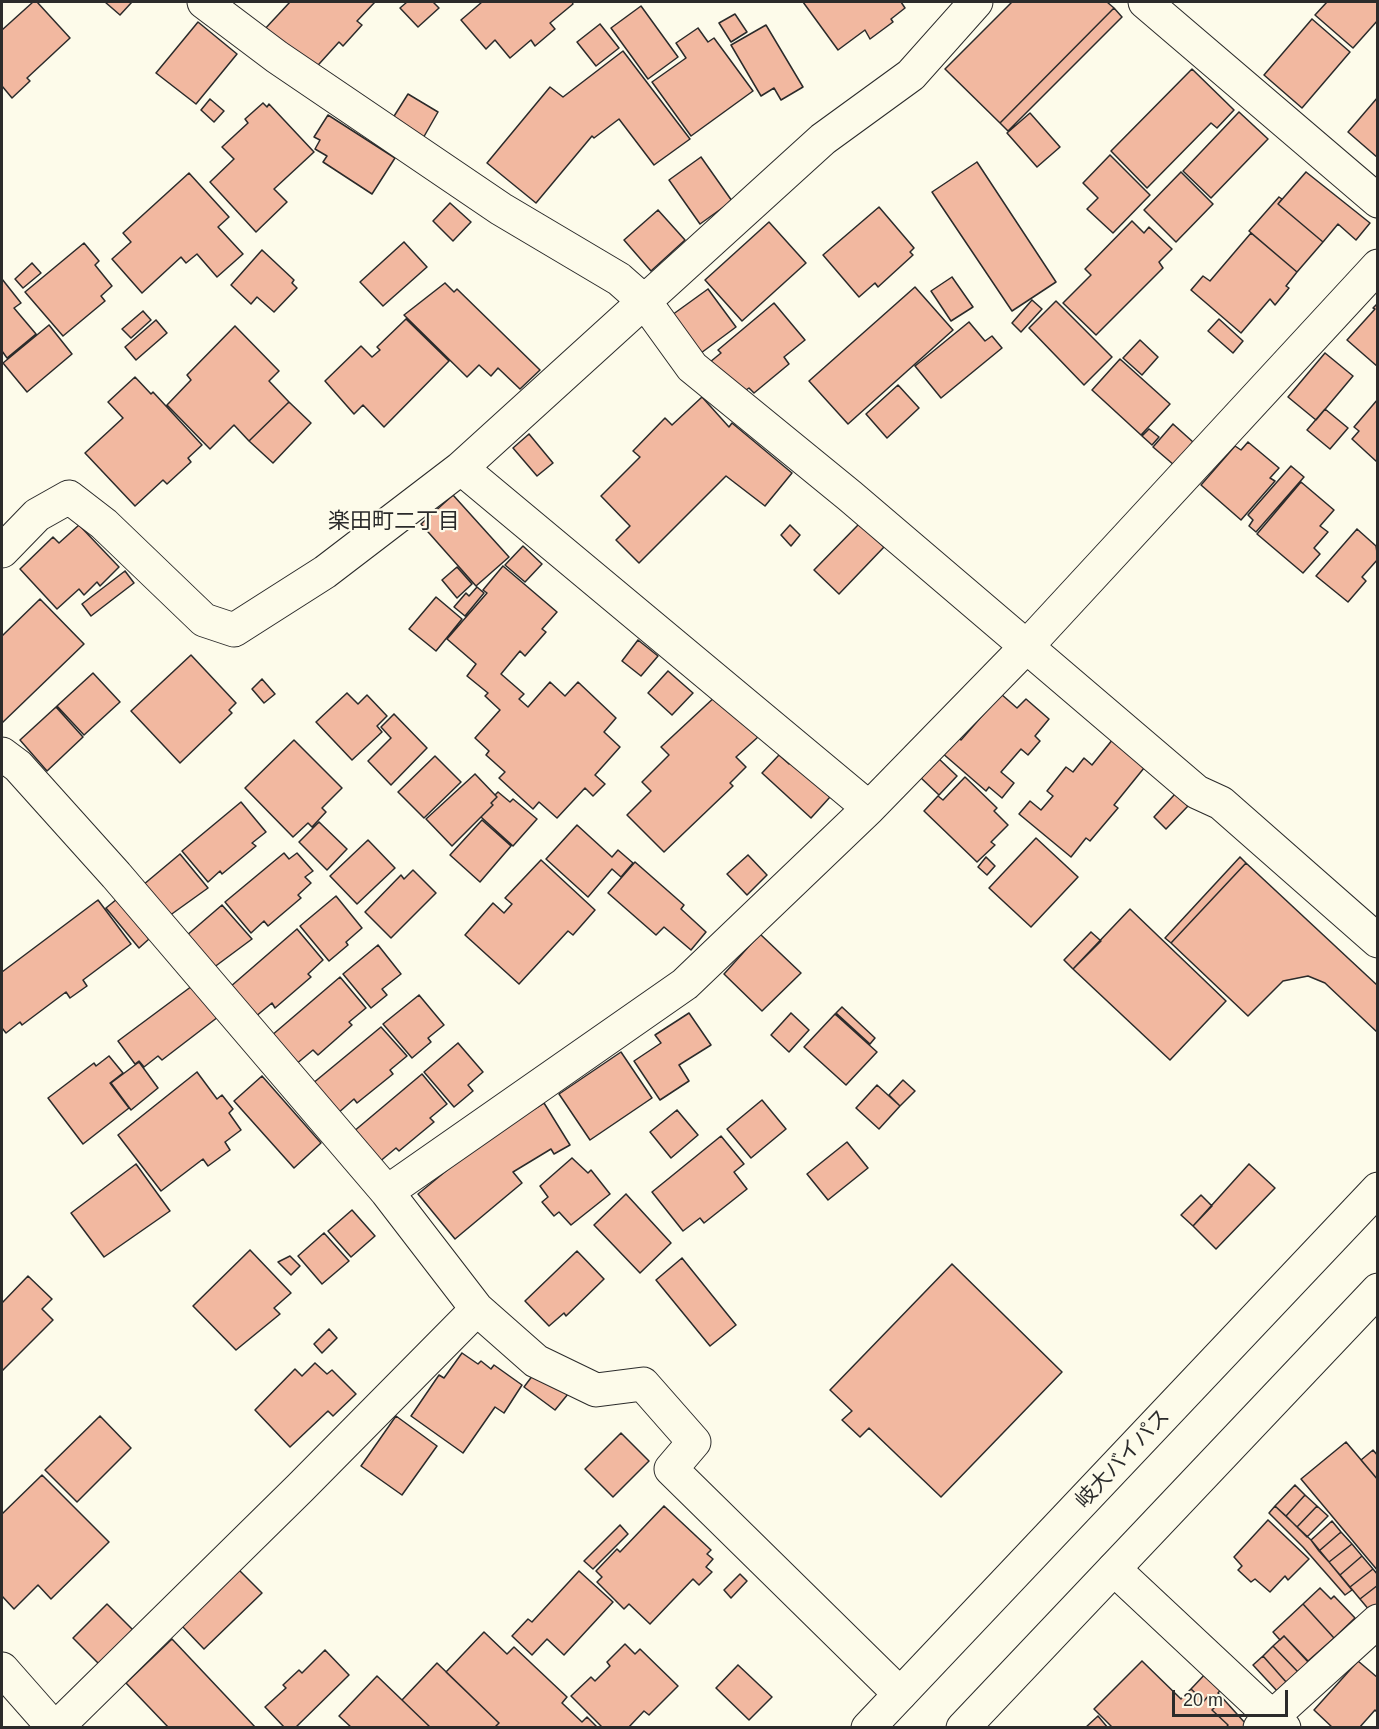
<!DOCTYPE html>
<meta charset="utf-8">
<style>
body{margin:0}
#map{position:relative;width:1379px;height:1729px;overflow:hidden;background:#fdfbea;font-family:Arial,sans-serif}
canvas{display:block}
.frame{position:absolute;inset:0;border:3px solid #2b2b2b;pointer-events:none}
.scale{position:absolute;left:1172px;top:1690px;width:116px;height:27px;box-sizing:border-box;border:3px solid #2b2b2b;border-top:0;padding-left:8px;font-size:18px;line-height:21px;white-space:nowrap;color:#2b2b2b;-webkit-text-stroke:4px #fdfbea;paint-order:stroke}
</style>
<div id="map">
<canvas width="1379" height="1729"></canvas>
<div class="frame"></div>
<div class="scale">20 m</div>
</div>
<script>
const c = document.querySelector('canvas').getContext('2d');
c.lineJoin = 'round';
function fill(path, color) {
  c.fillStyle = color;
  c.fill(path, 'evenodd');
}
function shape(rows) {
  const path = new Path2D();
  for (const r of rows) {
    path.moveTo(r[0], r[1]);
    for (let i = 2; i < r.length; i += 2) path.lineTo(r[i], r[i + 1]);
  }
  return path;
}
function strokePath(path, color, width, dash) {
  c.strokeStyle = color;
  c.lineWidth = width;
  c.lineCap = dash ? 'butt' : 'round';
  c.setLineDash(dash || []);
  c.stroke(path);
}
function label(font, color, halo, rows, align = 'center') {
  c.font = font + ' Arial,"Noto Sans JP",sans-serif';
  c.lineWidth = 4.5;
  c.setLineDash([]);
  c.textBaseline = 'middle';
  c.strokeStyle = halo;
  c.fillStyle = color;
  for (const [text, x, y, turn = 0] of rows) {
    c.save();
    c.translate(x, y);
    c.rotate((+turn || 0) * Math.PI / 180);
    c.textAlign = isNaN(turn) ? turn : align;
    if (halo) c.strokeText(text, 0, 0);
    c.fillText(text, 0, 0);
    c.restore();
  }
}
const building = shape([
 [33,2,37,2,70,38,27,78,30,81,12,98,2,86,2,30,33,2],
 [105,2,132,2,120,15,105,2],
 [290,2,375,2,357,21,362,25,343,46,339,42,310,74,263,31,290,2],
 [407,2,433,2,439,8,418,27,400,8,407,2],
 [482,2,572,2,573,4,550,23,555,29,535,46,531,40,510,58,495,40,486,49,461,20,482,2],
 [803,2,901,2,905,8,891,19,893,22,870,39,865,30,838,50,803,2],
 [1012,2,1107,2,1114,8,1000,123,945,69,1012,2],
 [1327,2,1378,2,1378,20,1353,48,1315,15,1327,2],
 [641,6,678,57,648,79,611,28,641,6],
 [1114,8,1122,17,1008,131,1000,123,1114,8],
 [735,14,747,32,731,42,719,23,735,14],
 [1312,19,1350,52,1302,108,1264,75,1312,19],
 [198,22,237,54,196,104,156,73,198,22],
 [600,24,619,48,596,66,577,42,600,24],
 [766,25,803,87,781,100,774,88,761,96,731,45,766,25],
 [698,28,708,42,714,38,753,91,691,136,652,82,686,58,676,43,698,28],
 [623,51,690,139,654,165,619,119,594,138,592,136,536,203,487,163,550,87,563,97,623,51],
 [1192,69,1234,110,1217,128,1211,123,1147,188,1111,151,1192,69],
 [408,94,438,112,422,140,391,121,408,94],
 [1378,97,1378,158,1348,132,1378,97],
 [210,99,224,111,214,122,201,110,210,99],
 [263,103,267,107,269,104,314,152,274,189,287,202,256,232,210,182,234,159,222,147,248,123,245,119,263,103],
 [1239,112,1268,139,1211,198,1183,171,1239,112],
 [1030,113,1060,147,1037,167,1007,133,1030,113],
 [328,115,395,158,372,194,323,162,327,156,315,149,320,140,314,137,328,115],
 [1110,155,1150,195,1113,233,1087,209,1098,198,1083,183,1110,155],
 [701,157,732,201,700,224,669,180,701,157],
 [977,162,1056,282,1012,311,932,192,977,162],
 [1181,172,1213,204,1176,242,1144,210,1181,172],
 [1306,172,1370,223,1356,240,1338,224,1323,242,1278,204,1306,172],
 [189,173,229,217,218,227,243,254,217,277,197,254,186,263,181,257,142,293,112,259,131,242,123,233,189,173],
 [1279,197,1282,199,1278,204,1323,242,1297,272,1249,231,1279,197],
 [450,203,471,222,453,241,433,221,450,203],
 [879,207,914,248,910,252,913,255,878,287,875,283,859,297,823,255,879,207],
 [658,210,685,240,651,271,624,240,658,210],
 [1132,221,1144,233,1149,227,1172,249,1159,262,1163,268,1096,335,1063,303,1091,275,1085,269,1132,221],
 [769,222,806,263,742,321,705,280,769,222],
 [1251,233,1297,272,1286,286,1289,288,1275,305,1270,299,1241,333,1191,290,1203,276,1210,281,1251,233],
 [404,242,427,267,383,306,360,282,404,242],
 [84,243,99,261,95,265,112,286,101,296,105,301,63,336,25,292,84,243],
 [262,250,294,280,292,283,297,288,274,312,257,297,251,304,231,285,262,250],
 [32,263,41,273,23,288,15,279,32,263],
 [952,277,973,307,951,321,931,291,952,277],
 [2,279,21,303,14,308,36,334,7,358,2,351,2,279],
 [445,283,454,292,457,289,540,370,520,389,498,368,491,376,479,365,467,377,404,315,445,283],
 [915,287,953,330,848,424,809,381,915,287],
 [708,289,736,327,701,353,672,315,708,289],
 [1032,300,1042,309,1021,332,1012,323,1032,300],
 [1056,301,1112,357,1084,385,1029,328,1056,301],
 [774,303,805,340,784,357,789,364,754,393,749,388,743,392,710,362,721,353,718,350,774,303],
 [1378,303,1378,367,1347,340,1375,309,1373,308,1378,303],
 [143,311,151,320,131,338,122,329,143,311],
 [406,319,449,361,384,427,363,405,354,414,325,381,361,346,372,357,380,350,377,347,406,319],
 [1219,319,1243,341,1233,353,1208,331,1219,319],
 [156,320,167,333,136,360,125,347,156,320],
 [969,322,985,341,992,336,1002,348,941,398,915,366,969,322],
 [49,325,72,354,27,392,3,363,49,325],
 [235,326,279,371,269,381,289,402,249,441,234,425,210,449,167,405,191,380,187,375,235,326],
 [1140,340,1158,357,1142,375,1123,358,1140,340],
 [1325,353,1353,376,1316,420,1288,397,1325,353],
 [1120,359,1170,404,1141,435,1092,390,1120,359],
 [135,377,151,394,153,392,202,445,188,458,191,462,167,484,163,480,135,506,85,453,123,418,108,402,135,377],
 [898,385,919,408,887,438,866,414,898,385],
 [702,397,729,427,732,423,792,473,765,506,726,476,639,563,616,540,630,526,601,496,640,457,633,451,665,418,672,425,702,397],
 [1378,399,1378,461,1377,462,1352,439,1359,431,1354,427,1378,399],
 [289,402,311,423,273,463,249,441,289,402],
 [1325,409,1348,428,1330,449,1307,430,1325,409],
 [1173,424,1193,442,1174,465,1153,447,1173,424],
 [1149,429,1159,437,1152,445,1142,436,1149,429],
 [529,434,553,463,537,476,513,448,529,434],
 [1248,442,1279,468,1270,478,1275,481,1241,520,1201,485,1235,446,1241,450,1248,442],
 [1291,466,1304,477,1256,532,1249,526,1253,520,1248,515,1291,466],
 [1301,482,1334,510,1320,526,1328,532,1314,548,1320,554,1303,573,1257,534,1301,482],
 [453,495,509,557,476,586,421,524,453,495],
 [859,524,884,547,839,594,814,570,859,524],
 [79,525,119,567,100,586,97,582,84,595,79,589,57,609,20,569,53,537,59,543,79,525],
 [790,525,800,535,791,546,781,535,790,525],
 [1357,529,1376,546,1378,559,1362,577,1366,581,1348,602,1316,576,1357,529],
 [523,546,542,564,525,582,505,565,523,546],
 [503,566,557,612,542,629,546,632,525,656,520,651,501,674,524,694,519,699,528,707,550,682,565,696,578,682,616,718,604,732,620,747,595,775,605,784,593,796,585,788,557,818,539,802,533,809,499,778,505,772,486,755,489,751,475,738,500,710,485,696,488,693,467,676,476,664,447,639,487,593,483,590,503,566],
 [457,567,472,584,457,598,442,580,457,567],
 [125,571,134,583,91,616,82,604,125,571],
 [477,587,484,593,465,616,454,607,466,593,469,596,477,587],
 [436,597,462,619,436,651,409,629,436,597],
 [40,599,84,644,2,723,2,636,40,599],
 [638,640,658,656,641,676,622,661,638,640],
 [191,655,236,703,229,710,232,713,180,763,131,711,191,655],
 [668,671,693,693,672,715,648,693,668,671],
 [93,673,120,702,84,735,57,706,93,673],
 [262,679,275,694,264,703,252,689,262,679],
 [347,693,358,704,367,695,387,716,377,726,382,732,352,760,316,722,347,693],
 [1001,694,1017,708,1026,699,1049,719,1035,736,1040,741,1028,755,1021,749,1001,772,1014,783,1002,798,989,787,986,791,941,752,956,735,961,740,1001,694],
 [717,695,758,737,736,757,746,767,730,783,733,786,664,852,627,815,651,791,642,782,669,755,661,747,717,695],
 [56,707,83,737,47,771,20,740,56,707],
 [394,714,427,748,391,785,368,761,391,738,381,727,394,714],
 [1113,739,1144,768,1114,805,1118,808,1090,841,1086,838,1071,857,1019,814,1030,801,1041,810,1053,796,1047,791,1066,767,1073,772,1084,758,1092,765,1113,739],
 [294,740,342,788,322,808,326,812,312,827,308,823,293,837,245,788,294,740],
 [779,755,789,764,791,762,830,797,811,818,762,773,779,755],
 [435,756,461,782,424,818,398,792,435,756],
 [938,758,957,776,939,795,920,777,938,758],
 [475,774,497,797,491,803,493,805,452,846,426,819,475,774],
 [965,777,997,808,994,811,1008,825,991,842,995,845,977,862,924,811,938,796,943,800,965,777],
 [498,792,510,802,513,799,537,819,513,846,481,817,493,805,491,803,497,797,495,795,498,792],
 [1175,794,1188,806,1166,829,1154,817,1175,794],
 [241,802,266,832,252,843,256,846,222,874,220,871,208,882,182,851,241,802],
 [482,820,511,846,480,882,450,855,482,820],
 [319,822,347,849,327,870,299,842,319,822],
 [577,825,612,857,618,850,633,863,621,877,612,869,588,897,546,859,577,825],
 [1036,838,1078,877,1031,927,989,888,1036,838],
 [368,840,395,868,357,904,330,876,368,840],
 [284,853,289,859,297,853,313,871,305,877,311,883,298,895,301,898,268,926,264,921,251,933,225,902,284,853],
 [180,854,208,888,169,916,143,885,180,854],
 [748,855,767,875,747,895,727,874,748,855],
 [986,857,995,866,987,875,978,867,986,857],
 [1240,857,1246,863,1171,943,1165,938,1240,857],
 [541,860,595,910,573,935,568,931,519,984,465,935,493,903,504,913,512,904,505,898,541,860],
 [635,862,684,905,681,909,706,932,691,950,664,927,656,935,608,893,635,862],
 [1246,863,1378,986,1378,1033,1325,983,1308,976,1283,981,1248,1016,1171,943,1246,863],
 [413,870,436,893,391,938,365,912,401,875,404,879,413,870],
 [336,896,362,928,346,942,348,945,329,961,300,926,336,896],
 [117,899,149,939,139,948,106,908,117,899],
 [98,900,131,944,83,980,87,986,70,998,66,992,22,1025,20,1022,6,1033,2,1028,2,972,98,900],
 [222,905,252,939,213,968,186,936,222,905],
 [1130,909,1226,1001,1170,1060,1073,969,1130,909],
 [297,929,323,960,308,974,311,977,275,1008,272,1003,255,1017,230,987,297,929],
 [1091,932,1101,941,1073,969,1064,960,1091,932],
 [760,934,801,973,762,1011,724,974,760,934],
 [378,945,401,974,382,989,387,995,371,1008,343,974,378,945],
 [340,977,366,1008,349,1022,352,1025,318,1055,313,1050,295,1065,271,1036,340,977],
 [192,986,218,1017,162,1060,158,1056,144,1067,139,1061,135,1064,118,1041,192,986],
 [419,995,444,1025,428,1038,431,1042,412,1058,383,1024,419,995],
 [842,1007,875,1038,870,1044,836,1013,842,1007],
 [689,1013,711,1045,679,1065,689,1081,660,1100,634,1061,661,1043,655,1035,689,1013],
 [791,1013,809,1030,789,1052,771,1035,791,1013],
 [835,1014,877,1052,846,1085,804,1047,835,1014],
 [381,1027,407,1056,390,1070,393,1074,357,1103,354,1099,337,1114,312,1084,381,1027],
 [458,1043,483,1072,468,1085,473,1091,454,1107,424,1072,458,1043],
 [621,1052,652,1098,590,1140,559,1094,621,1052],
 [109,1056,123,1073,110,1083,129,1108,83,1144,48,1098,94,1063,96,1066,109,1056],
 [139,1062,158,1088,131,1110,111,1083,139,1062],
 [197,1072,217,1099,222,1095,233,1109,229,1113,241,1130,225,1142,230,1150,208,1166,203,1159,161,1191,118,1135,197,1072],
 [422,1074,447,1104,430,1118,434,1122,399,1151,396,1148,378,1163,353,1132,422,1074],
 [262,1076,321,1143,294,1168,234,1101,262,1076],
 [903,1080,915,1091,900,1106,889,1095,903,1080],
 [877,1085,900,1106,879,1129,856,1108,877,1085],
 [762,1100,786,1129,751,1158,727,1129,762,1100],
 [544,1103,570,1145,554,1154,551,1149,513,1172,522,1183,455,1239,418,1194,485,1139,544,1103],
 [677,1110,698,1135,671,1158,650,1132,677,1110],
 [721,1136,744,1164,734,1172,747,1189,704,1223,700,1218,683,1231,652,1192,721,1136],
 [847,1142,868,1168,828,1200,807,1174,847,1142],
 [572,1158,588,1173,591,1170,610,1194,571,1225,559,1212,554,1216,542,1202,548,1197,540,1186,572,1158],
 [136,1164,170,1211,104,1257,71,1213,136,1164],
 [1249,1164,1275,1188,1216,1249,1193,1226,1249,1164],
 [626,1194,671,1243,640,1273,594,1225,626,1194],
 [1201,1195,1212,1206,1193,1226,1181,1215,1201,1195],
 [352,1210,375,1236,351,1257,328,1231,352,1210],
 [324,1233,349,1261,322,1284,298,1256,324,1233],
 [250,1250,291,1293,274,1308,280,1314,236,1350,193,1306,250,1250],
 [577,1251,604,1279,566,1316,564,1313,549,1326,525,1301,577,1251],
 [290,1256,300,1266,291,1275,278,1262,290,1256],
 [682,1258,736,1325,710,1346,656,1280,682,1258],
 [952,1264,1062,1372,941,1497,869,1428,860,1437,842,1420,852,1411,830,1390,952,1264],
 [28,1276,52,1299,42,1309,53,1320,2,1371,2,1303,28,1276],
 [329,1329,337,1338,322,1353,314,1344,329,1329],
 [462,1353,478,1364,481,1361,491,1369,494,1365,522,1385,504,1413,495,1407,463,1453,411,1416,439,1375,444,1378,462,1353],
 [315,1363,327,1374,332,1370,356,1394,333,1416,328,1411,290,1447,255,1410,295,1369,302,1376,315,1363],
 [536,1371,568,1394,555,1410,524,1387,536,1371],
 [100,1416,131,1448,77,1502,45,1470,100,1416],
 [396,1416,437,1446,402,1495,361,1466,396,1416],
 [621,1433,649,1461,613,1497,585,1469,621,1433],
 [1346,1442,1378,1480,1378,1571,1301,1479,1346,1442],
 [1373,1450,1378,1456,1378,1480,1361,1460,1373,1450],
 [42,1475,109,1542,51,1599,38,1585,14,1609,2,1596,2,1514,42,1475],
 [1295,1485,1305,1495,1286,1516,1275,1506,1295,1485],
 [1305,1495,1317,1506,1297,1527,1286,1516,1305,1495],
 [664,1506,711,1550,707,1554,713,1559,706,1567,712,1572,699,1585,693,1579,650,1624,629,1604,624,1609,597,1582,602,1577,596,1571,617,1549,620,1552,664,1506],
 [1275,1506,1311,1540,1352,1590,1345,1595,1303,1547,1269,1513,1275,1506],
 [1317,1506,1328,1516,1307,1537,1297,1527,1317,1506],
 [1268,1520,1309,1559,1288,1580,1285,1576,1270,1592,1255,1579,1251,1582,1238,1570,1242,1566,1234,1557,1268,1520],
 [1332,1521,1341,1532,1319,1551,1311,1540,1332,1521],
 [620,1525,628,1534,593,1569,584,1561,620,1525],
 [1341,1532,1352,1544,1329,1562,1319,1551,1341,1532],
 [1352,1544,1362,1556,1340,1575,1329,1562,1352,1544],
 [1362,1556,1373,1569,1350,1587,1340,1575,1362,1556],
 [1373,1569,1378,1575,1378,1585,1360,1599,1350,1587,1373,1569],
 [239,1570,262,1593,204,1649,182,1626,239,1570],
 [579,1571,613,1602,564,1655,547,1639,532,1655,512,1636,528,1619,532,1622,579,1571],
 [740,1574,747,1581,731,1598,724,1590,740,1574],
 [1378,1585,1378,1605,1370,1611,1360,1599,1378,1585],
 [1320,1588,1331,1599,1334,1596,1355,1618,1334,1638,1303,1604,1320,1588],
 [107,1604,136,1633,102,1667,73,1638,107,1604],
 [1303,1604,1334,1638,1308,1661,1284,1636,1280,1640,1273,1632,1303,1604],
 [484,1632,507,1654,514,1647,567,1697,562,1703,582,1722,587,1717,598,1728,494,1728,499,1723,446,1672,484,1632],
 [1284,1636,1309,1663,1299,1673,1273,1646,1284,1636],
 [172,1639,256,1728,169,1728,126,1683,172,1639],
 [625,1644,635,1654,640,1649,678,1686,649,1715,644,1711,628,1728,603,1728,571,1696,591,1677,595,1681,610,1666,607,1662,625,1644],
 [1273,1646,1299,1673,1287,1683,1263,1656,1273,1646],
 [325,1650,349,1675,295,1728,285,1728,265,1707,286,1688,283,1685,299,1670,302,1673,325,1650],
 [1263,1656,1287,1683,1278,1692,1253,1665,1263,1656],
 [1142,1661,1181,1699,1191,1689,1204,1701,1209,1695,1218,1704,1212,1710,1228,1725,1226,1728,1113,1728,1094,1709,1142,1661],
 [1358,1661,1378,1678,1378,1713,1375,1710,1359,1728,1333,1728,1314,1710,1358,1661],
 [437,1663,499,1723,494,1728,431,1728,402,1700,437,1663],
 [738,1665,772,1697,749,1720,716,1688,738,1665],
 [1208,1671,1224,1686,1218,1693,1246,1724,1242,1728,1226,1728,1228,1725,1212,1710,1218,1704,1209,1695,1204,1701,1191,1689,1208,1671],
 [377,1676,402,1700,431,1728,352,1728,339,1716,377,1676],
 [1098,1716,1108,1728,1085,1728,1098,1716]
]);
const minor = shape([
 [204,2,277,57,501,209,619,279,645,302,692,367,850,496,1197,792,1221,803,1378,941],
 [1145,2,1378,201],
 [461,468,823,139,911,75,976,2],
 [2,551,37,515,69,497,104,524,204,620,234,630,325,572,461,468,869,808],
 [2,754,18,766,116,875,387,1192,477,1309,536,1361,596,1390,643,1384,694,1442,671,1469,900,1694],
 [387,1192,685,984,869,808,1027,646,1378,266],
 [1114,1569,1284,1728],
 [56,1728,300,1488,477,1309],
 [1260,1728,1378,1621]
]);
const major = shape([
 [2,1669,54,1728]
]);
const highway = shape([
 [868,1728,1378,1189],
 [963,1728,1378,1290]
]);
const streetNames = [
 ["岐大バイパス",1123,1459,-47]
];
const neighbourhoodNames = [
 ["楽田町二丁目",394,522]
];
fill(building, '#f2b8a0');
strokePath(building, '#2b2b2b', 1.5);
strokePath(minor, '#2b2b2b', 35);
strokePath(major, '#2b2b2b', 35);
strokePath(highway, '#2b2b2b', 35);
strokePath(minor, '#fdfbea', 33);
strokePath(major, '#fdfbea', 33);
strokePath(highway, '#fdfbea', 33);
label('21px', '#2b2b2b', '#fdfbea', streetNames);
label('22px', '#2b2b2b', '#fdfbea', neighbourhoodNames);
</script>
